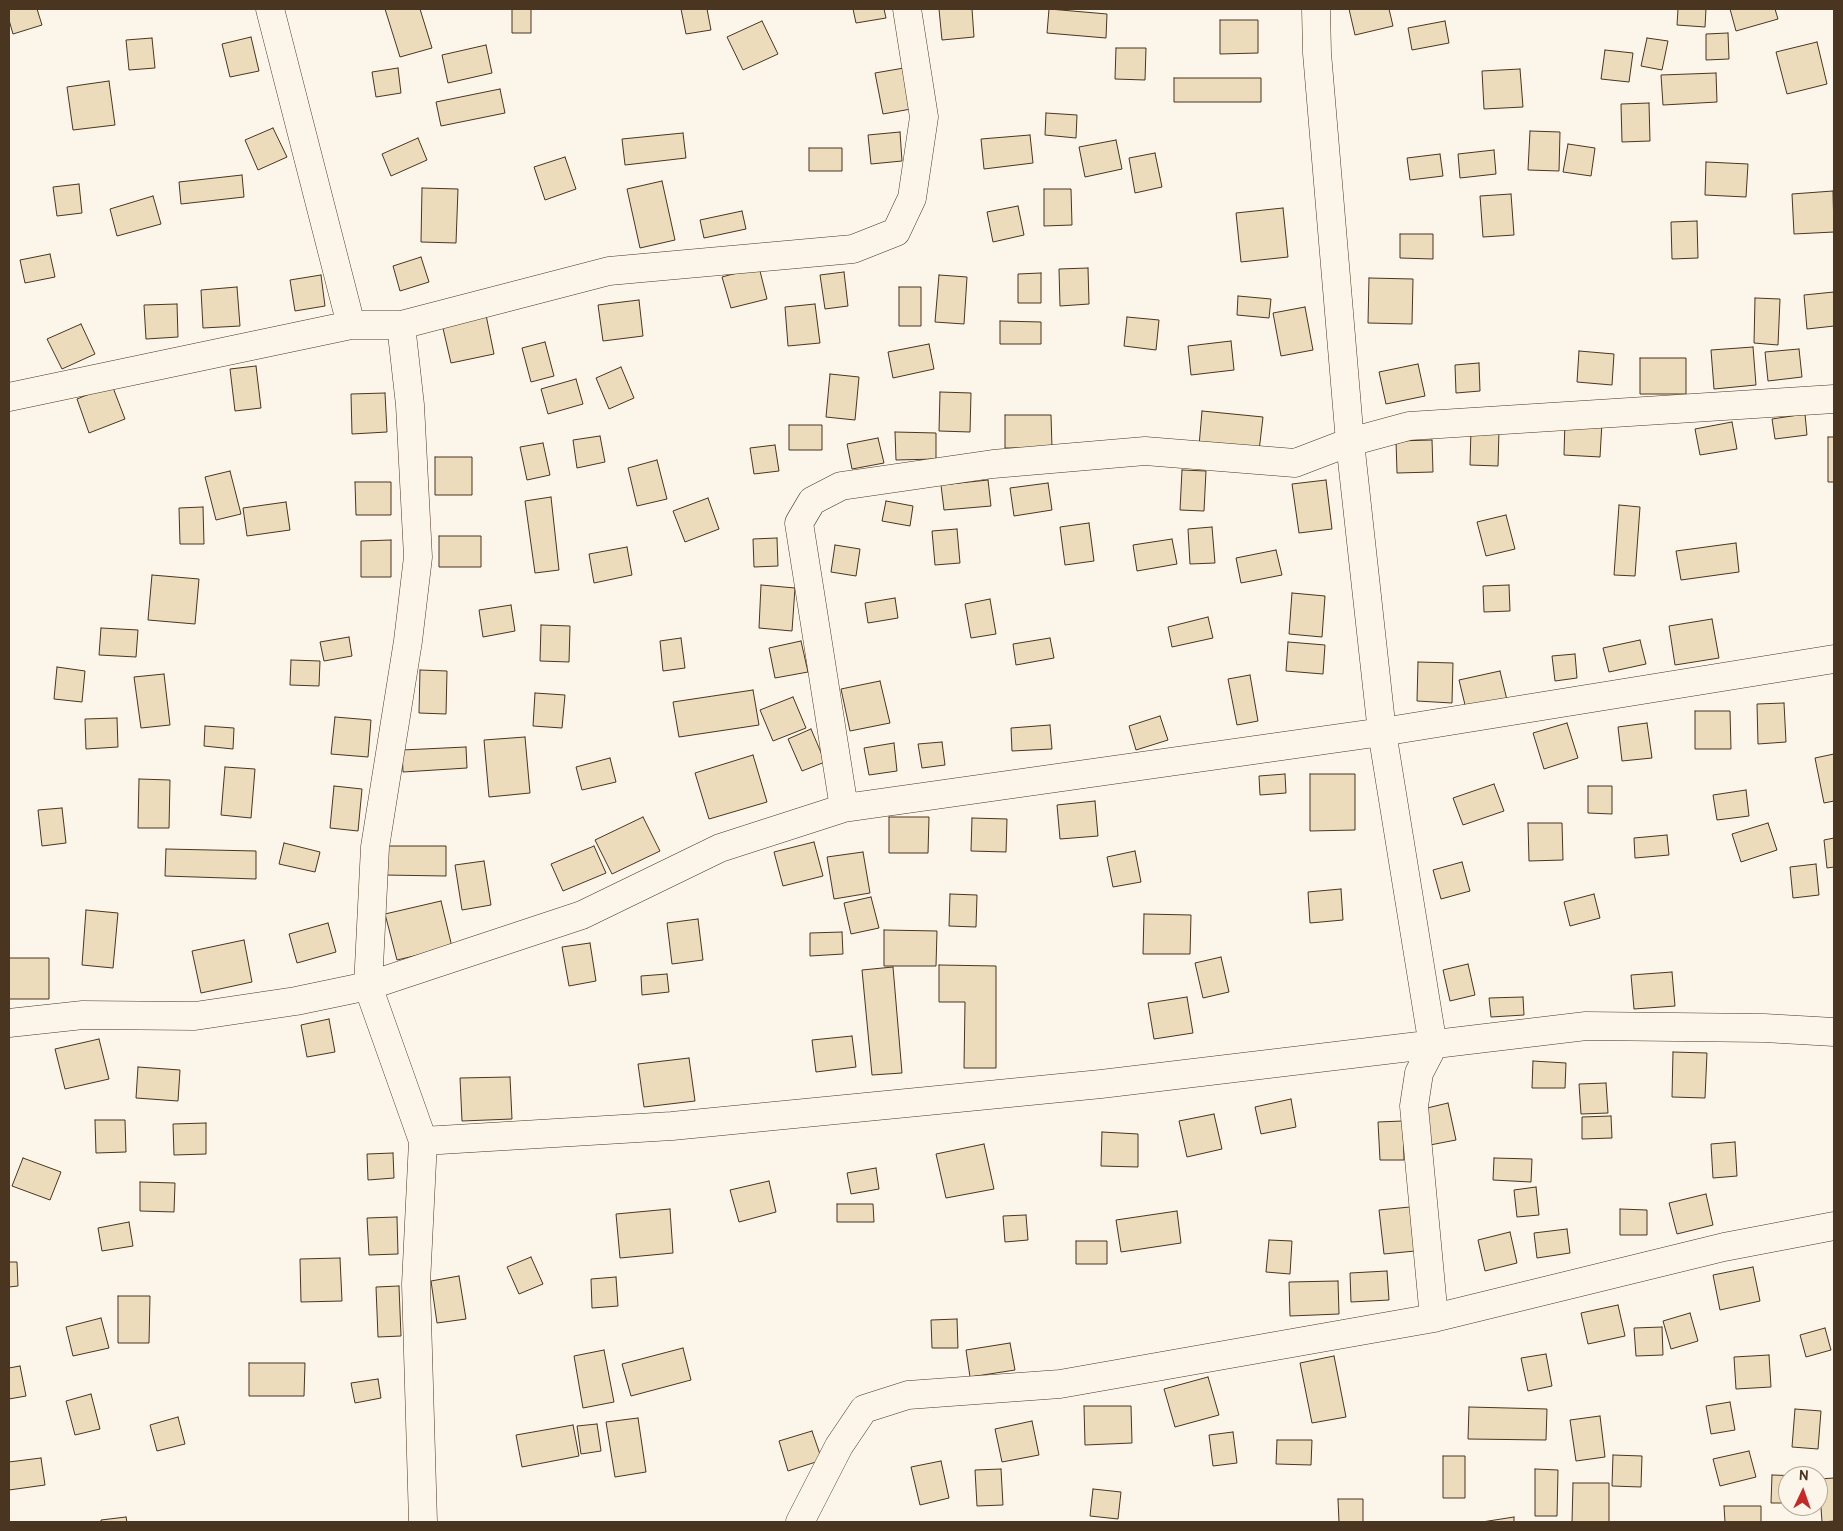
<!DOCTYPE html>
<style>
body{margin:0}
#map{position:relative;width:1843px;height:1531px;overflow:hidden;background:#fbf6e9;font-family:Overpass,sans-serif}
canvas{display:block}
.frame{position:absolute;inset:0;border:10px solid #4a3520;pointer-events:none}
.north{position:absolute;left:1778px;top:1466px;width:50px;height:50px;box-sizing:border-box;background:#fbf6e9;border:1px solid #b4a999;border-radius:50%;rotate:3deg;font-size:14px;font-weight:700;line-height:20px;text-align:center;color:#4a3520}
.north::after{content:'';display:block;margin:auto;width:18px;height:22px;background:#c62828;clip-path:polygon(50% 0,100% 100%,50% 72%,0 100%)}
</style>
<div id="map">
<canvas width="1843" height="1531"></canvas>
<div class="frame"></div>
<div class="north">N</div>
</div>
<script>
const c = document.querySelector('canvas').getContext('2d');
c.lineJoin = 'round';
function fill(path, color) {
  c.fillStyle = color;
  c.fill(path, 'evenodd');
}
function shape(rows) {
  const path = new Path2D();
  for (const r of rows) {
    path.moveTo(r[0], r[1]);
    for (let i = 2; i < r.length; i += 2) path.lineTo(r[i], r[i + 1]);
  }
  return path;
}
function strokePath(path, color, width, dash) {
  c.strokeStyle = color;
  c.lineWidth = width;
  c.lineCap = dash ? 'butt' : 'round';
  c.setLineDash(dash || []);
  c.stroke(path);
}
const building = shape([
 [9,9,37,9,42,25,13,34,9,20,9,9],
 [385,9,420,9,432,48,400,57,385,9],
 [512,9,531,9,531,33,512,33,512,9],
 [681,9,707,9,711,30,686,34,681,9],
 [853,9,884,9,886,18,856,23,853,9],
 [939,9,972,9,974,37,942,40,939,9],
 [1049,9,1107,14,1106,38,1047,33,1049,9],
 [1349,9,1389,9,1393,26,1355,35,1349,9],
 [1678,9,1706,9,1705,27,1677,25,1678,9],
 [1730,9,1775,9,1778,19,1736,31,1730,9],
 [1220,20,1258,20,1258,53,1220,54,1220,20],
 [762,21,778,54,743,70,727,37,762,21],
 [1445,21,1449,43,1412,50,1408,28,1445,21],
 [1728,33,1729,59,1706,60,1706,34,1728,33],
 [251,37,259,71,230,77,222,44,251,37],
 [152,38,155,68,129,70,126,40,152,38],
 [1647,38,1668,41,1662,70,1641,66,1647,38],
 [1817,42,1827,84,1787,94,1776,52,1817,42],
 [486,45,492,73,448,83,442,55,486,45],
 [1116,48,1146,48,1145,80,1115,79,1116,48],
 [1605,50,1633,53,1629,82,1601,79,1605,50],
 [398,68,401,93,376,97,372,72,398,68],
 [904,68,911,109,883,114,875,73,904,68],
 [1520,69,1523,107,1484,109,1482,71,1520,69],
 [1716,73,1717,102,1663,105,1661,75,1716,73],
 [1174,78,1261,78,1261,102,1174,102,1174,78],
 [109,81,115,125,73,130,67,87,109,81],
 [500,89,505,113,441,126,436,102,500,89],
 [1649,103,1650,141,1622,142,1621,104,1649,103],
 [1046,113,1077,115,1076,138,1045,135,1046,113],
 [273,128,287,157,258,170,245,140,273,128],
 [1530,131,1560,132,1559,171,1528,170,1530,131],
 [900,132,902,161,871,164,868,135,900,132],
 [683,133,686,158,625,165,622,139,683,133],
 [1030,135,1033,163,984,169,981,139,1030,135],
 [418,138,427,160,391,176,382,154,418,138],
 [1116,140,1122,169,1085,177,1079,147,1116,140],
 [1568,144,1595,148,1591,176,1563,172,1568,144],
 [809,148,842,148,842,171,809,171,809,148],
 [1494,150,1496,174,1460,178,1458,154,1494,150],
 [1155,153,1162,187,1135,193,1129,158,1155,153],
 [1440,154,1443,176,1410,180,1407,158,1440,154],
 [565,157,576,189,545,200,534,167,565,157],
 [1706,162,1748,164,1746,197,1705,195,1706,162],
 [242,175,244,197,181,204,179,182,242,175],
 [662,181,675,240,640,248,627,189,662,181],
 [79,184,82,213,57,216,53,187,79,184],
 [422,188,458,189,456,243,421,242,422,188],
 [1044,189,1071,189,1072,225,1044,226,1044,189],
 [1833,191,1834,232,1794,234,1792,194,1833,191],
 [1511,194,1514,235,1483,237,1480,196,1511,194],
 [153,196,161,224,117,236,110,209,153,196],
 [1018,206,1024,235,993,242,987,212,1018,206],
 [1283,208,1288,257,1241,262,1236,213,1283,208],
 [742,211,746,229,704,238,700,220,742,211],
 [1697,221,1698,258,1672,259,1671,222,1697,221],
 [1400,234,1433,234,1433,259,1400,258,1400,234],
 [50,254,55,277,25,283,20,260,50,254],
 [421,257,429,282,400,291,393,266,421,257],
 [759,267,767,299,731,308,722,277,759,267],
 [1088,268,1089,304,1060,306,1059,269,1088,268],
 [844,272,848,306,825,309,820,275,844,272],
 [1041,273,1041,303,1018,303,1018,274,1041,273],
 [321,275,325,306,295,311,290,280,321,275],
 [939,275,967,277,964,324,935,322,939,275],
 [1369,278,1413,279,1412,324,1368,323,1369,278],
 [237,287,240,326,203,328,201,290,237,287],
 [899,287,921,287,921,326,899,326,899,287],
 [1834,292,1834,326,1807,329,1804,295,1834,292],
 [1238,296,1271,299,1269,318,1237,315,1238,296],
 [1755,298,1780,299,1778,345,1754,343,1755,298],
 [639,300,643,336,603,341,598,305,639,300],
 [177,304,178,337,146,339,144,305,177,304],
 [815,304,820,343,788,346,785,307,815,304],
 [1305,307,1313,350,1281,356,1273,313,1305,307],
 [486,315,494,354,451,363,442,324,486,315],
 [1127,317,1159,320,1156,350,1124,346,1127,317],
 [1000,321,1041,322,1041,344,1000,344,1000,321],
 [81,324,95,354,62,369,47,339,81,324],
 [1231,341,1234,370,1191,375,1188,346,1231,341],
 [545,342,554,376,531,382,522,348,545,342],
 [929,344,934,369,893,378,888,352,929,344],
 [1753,347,1756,385,1714,389,1711,350,1753,347],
 [1799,349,1802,377,1768,381,1765,352,1799,349],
 [1579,351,1614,354,1612,385,1577,382,1579,351],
 [1640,358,1686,358,1686,394,1640,394,1640,358],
 [1479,363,1480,391,1456,393,1455,365,1479,363],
 [1418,364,1425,396,1386,404,1379,372,1418,364],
 [256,366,261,408,235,411,230,369,256,366],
 [621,367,634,398,609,409,596,378,621,367],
 [830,374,859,377,855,420,826,417,830,374],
 [576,379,583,404,548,414,541,389,576,379],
 [112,385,125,419,89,433,77,399,112,385],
 [940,392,971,393,970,432,939,431,940,392],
 [385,393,387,432,352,434,351,394,385,393],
 [1202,411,1263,417,1259,451,1199,446,1202,411],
 [1805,414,1807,435,1775,439,1772,419,1805,414],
 [1005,415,1051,415,1052,448,1005,448,1005,415],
 [1565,420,1602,422,1600,457,1564,455,1565,420],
 [1732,422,1737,449,1700,455,1695,429,1732,422],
 [789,425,822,425,822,450,789,450,789,425],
 [1471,429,1499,430,1498,466,1470,465,1471,429],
 [895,432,936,433,936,459,896,460,895,432],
 [600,436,605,462,577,468,573,440,600,436],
 [1828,437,1834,437,1834,482,1828,482,1828,437],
 [878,438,884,463,852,469,847,444,878,438],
 [1432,440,1433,472,1397,473,1396,441,1432,440],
 [543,443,550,475,527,480,520,447,543,443],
 [775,445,779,471,754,474,750,448,775,445],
 [435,457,472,457,472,495,435,495,435,457],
 [657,460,667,499,637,506,628,468,657,460],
 [1182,470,1206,471,1204,511,1180,510,1182,470],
 [230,471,241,514,216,520,205,477,230,471],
 [988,480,991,506,944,510,941,485,988,480],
 [1326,480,1332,529,1299,533,1292,484,1326,480],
 [355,482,391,482,391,515,356,515,355,482],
 [1048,483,1052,510,1014,516,1010,488,1048,483],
 [551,497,559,570,535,573,525,501,551,497],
 [708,498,719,529,685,542,673,511,708,498],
 [886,501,913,506,910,526,882,521,886,501],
 [286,502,290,530,247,536,243,508,286,502],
 [1619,505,1640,507,1635,576,1614,575,1619,505],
 [203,507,204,544,180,544,179,508,203,507],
 [1506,515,1515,549,1486,556,1477,522,1506,515],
 [1089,523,1094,561,1065,565,1060,527,1089,523],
 [1212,527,1215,563,1190,564,1188,529,1212,527],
 [957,529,960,563,935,565,932,531,957,529],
 [439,536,481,536,481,567,439,567,439,536],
 [777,538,778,566,754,567,753,539,777,538],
 [1172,539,1177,564,1137,571,1133,545,1172,539],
 [391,540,391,577,361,577,361,541,391,540],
 [1736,543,1739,572,1681,580,1676,551,1736,543],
 [835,545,860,549,856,576,831,572,835,545],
 [627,547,632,575,594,583,589,554,627,547],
 [1276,550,1282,575,1241,583,1236,558,1276,550],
 [152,575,199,579,195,624,148,620,152,575],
 [761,585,795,588,792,631,759,628,761,585],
 [1509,585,1510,611,1484,612,1483,586,1509,585],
 [1292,593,1325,596,1322,637,1289,634,1292,593],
 [895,598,898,618,868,623,865,603,895,598],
 [990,599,996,634,971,638,965,604,990,599],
 [511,605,515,631,483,637,479,610,511,605],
 [1208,617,1213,638,1172,647,1168,627,1208,617],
 [1712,619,1719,658,1675,665,1669,626,1712,619],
 [541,625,570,626,569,662,540,661,541,625],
 [101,628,138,630,136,657,99,655,101,628],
 [349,637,352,656,324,661,320,642,349,637],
 [681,638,685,668,663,671,660,641,681,638],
 [1050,638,1054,658,1016,665,1013,644,1050,638],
 [1640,640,1646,664,1609,672,1603,648,1640,640],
 [801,641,808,672,775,678,769,648,801,641],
 [1288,642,1325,645,1323,674,1286,671,1288,642],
 [1575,654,1577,678,1555,681,1552,656,1575,654],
 [291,660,320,661,319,686,290,685,291,660],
 [1418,662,1453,663,1452,703,1417,701,1418,662],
 [57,667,85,671,82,702,54,699,57,667],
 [420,670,447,671,446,714,419,713,420,670],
 [1500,671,1507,700,1466,709,1459,680,1500,671],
 [164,674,170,725,141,728,134,677,164,674],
 [1250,675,1258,721,1237,725,1228,679,1250,675],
 [880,681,890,723,850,731,841,689,880,681],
 [753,690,759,725,679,737,673,702,753,690],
 [535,693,565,695,562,728,533,726,535,693],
 [793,697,806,728,773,741,760,710,793,697],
 [1784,703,1786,742,1758,744,1757,704,1784,703],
 [1695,711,1730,711,1731,749,1695,749,1695,711],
 [1160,716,1168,740,1136,750,1129,726,1160,716],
 [335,717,371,720,368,757,331,754,335,717],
 [117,718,118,747,86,749,85,719,117,718],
 [1567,723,1578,758,1544,769,1533,733,1567,723],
 [1647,723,1652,758,1622,761,1618,727,1647,723],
 [1050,725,1052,749,1012,751,1011,728,1050,725],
 [205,726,234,728,233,749,204,746,205,726],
 [811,729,825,762,802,771,788,739,811,729],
 [525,737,530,793,489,797,484,740,525,737],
 [942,742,945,765,922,768,918,744,942,742],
 [894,743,897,771,869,775,864,748,894,743],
 [466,747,467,768,403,772,402,750,466,747],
 [1834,754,1834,801,1824,803,1815,758,1834,754],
 [753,755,767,802,709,819,695,773,753,755],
 [610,758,616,782,582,790,576,767,610,758],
 [225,767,255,769,251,818,221,815,225,767],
 [1285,774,1286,793,1260,795,1259,776,1285,774],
 [1310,774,1355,774,1355,830,1310,831,1310,774],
 [139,779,170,780,169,828,138,828,139,779],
 [1494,784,1504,811,1463,825,1453,798,1494,784],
 [334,786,362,789,358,831,330,828,334,786],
 [1588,786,1612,786,1612,814,1588,813,1588,786],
 [1746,790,1749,816,1717,820,1713,795,1746,790],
 [1095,801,1098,836,1060,839,1057,805,1095,801],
 [62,808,66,843,42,846,38,810,62,808],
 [643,817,660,851,612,874,595,840,643,817],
 [889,817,929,817,928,853,889,853,889,817],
 [972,818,1007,819,1006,852,971,851,972,818],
 [1528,823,1562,823,1563,860,1529,861,1528,823],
 [1768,823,1777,850,1741,862,1732,834,1768,823],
 [1667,835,1669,855,1635,858,1634,838,1667,835],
 [1834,838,1834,867,1827,868,1824,840,1834,838],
 [814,842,823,876,783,886,774,852,814,842],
 [284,843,320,852,315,872,279,864,284,843],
 [384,846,446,846,446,876,384,875,384,846],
 [594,846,606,873,563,891,551,864,594,846],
 [166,849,256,851,256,879,165,876,166,849],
 [1135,851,1141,882,1113,887,1107,857,1135,851],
 [863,852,870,893,834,899,827,857,863,852],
 [484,861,491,905,462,910,455,865,484,861],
 [1462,862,1470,891,1441,899,1433,870,1462,862],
 [1816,864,1819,895,1793,898,1790,867,1816,864],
 [1341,889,1343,920,1310,923,1308,892,1341,889],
 [950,894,977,895,976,927,949,926,950,894],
 [1594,894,1600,918,1570,926,1564,902,1594,894],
 [871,897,879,928,851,934,844,903,871,897],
 [441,901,452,947,397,960,385,914,441,901],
 [86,910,118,913,113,968,82,965,86,910],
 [1144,914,1191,915,1190,954,1143,954,1144,914],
 [698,919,703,960,672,964,667,923,698,919],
 [328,923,336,952,297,963,289,934,328,923],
 [884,930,937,931,936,966,884,966,884,930],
 [842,932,843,954,810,956,810,933,842,932],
 [244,940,252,982,201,993,192,951,244,940],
 [590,943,596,981,569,986,562,947,590,943],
 [1221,957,1229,992,1203,998,1195,963,1221,957],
 [9,958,49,958,49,999,9,999,9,958],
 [1468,964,1475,995,1450,1001,1443,970,1468,964],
 [939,965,996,966,996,1068,964,1068,965,1002,939,1002,939,965],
 [893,967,902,1073,872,1075,862,970,893,967],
 [1672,972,1675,1006,1634,1009,1631,975,1672,972],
 [667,974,669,992,642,995,641,976,667,974],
 [1187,997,1193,1033,1154,1039,1148,1003,1187,997],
 [1523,997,1524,1015,1491,1017,1489,998,1523,997],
 [329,1019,335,1052,307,1057,301,1025,329,1019],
 [852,1036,856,1067,816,1072,812,1040,852,1036],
 [99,1039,109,1079,65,1089,55,1049,99,1039],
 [1673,1052,1707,1053,1705,1098,1672,1097,1673,1052],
 [689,1058,695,1101,644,1107,638,1064,689,1058],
 [1533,1061,1566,1063,1565,1088,1532,1088,1533,1061],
 [138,1067,180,1070,178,1101,136,1098,138,1067],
 [510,1077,512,1119,462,1121,460,1078,510,1077],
 [1606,1083,1608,1113,1581,1114,1579,1084,1606,1083],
 [1291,1099,1296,1127,1261,1134,1255,1107,1291,1099],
 [1448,1103,1456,1140,1430,1145,1423,1109,1448,1103],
 [1214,1114,1222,1149,1187,1157,1179,1121,1214,1114],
 [1611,1116,1612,1138,1582,1139,1582,1117,1611,1116],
 [95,1120,125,1120,126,1152,96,1153,95,1120],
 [1403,1121,1404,1160,1380,1160,1378,1122,1403,1121],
 [206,1123,206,1154,174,1155,173,1124,206,1123],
 [1102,1132,1138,1134,1138,1167,1101,1166,1102,1132],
 [1735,1142,1737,1176,1713,1178,1711,1144,1735,1142],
 [984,1144,994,1189,946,1198,936,1154,984,1144],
 [393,1153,394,1178,368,1180,367,1154,393,1153],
 [23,1158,61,1172,50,1200,12,1186,23,1158],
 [1494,1158,1532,1159,1531,1182,1493,1180,1494,1158],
 [876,1168,879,1189,851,1194,847,1173,876,1168],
 [769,1181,776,1212,739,1222,730,1190,769,1181],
 [140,1182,175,1183,174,1212,140,1211,140,1182],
 [1536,1187,1539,1215,1517,1217,1514,1190,1536,1187],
 [1706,1194,1713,1225,1677,1234,1669,1203,1706,1194],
 [837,1204,873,1204,874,1222,837,1222,837,1204],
 [1410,1207,1415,1251,1384,1254,1379,1210,1410,1207],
 [670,1209,673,1253,620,1258,616,1214,670,1209],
 [1620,1209,1647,1210,1647,1235,1620,1235,1620,1209],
 [1177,1211,1181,1243,1121,1252,1116,1220,1177,1211],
 [1026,1215,1028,1240,1005,1242,1003,1216,1026,1215],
 [397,1217,398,1254,369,1255,367,1218,397,1217],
 [129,1222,133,1246,102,1251,98,1228,129,1222],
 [1567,1229,1570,1253,1537,1258,1534,1233,1567,1229],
 [1510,1232,1517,1263,1485,1271,1478,1240,1510,1232],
 [1269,1240,1292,1241,1290,1274,1266,1272,1269,1240],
 [1076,1241,1107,1241,1107,1264,1076,1264,1076,1241],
 [531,1257,543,1284,519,1294,507,1267,531,1257],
 [340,1258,342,1301,301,1302,300,1259,340,1258],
 [9,1262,17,1262,18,1286,9,1287,9,1262],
 [1753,1267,1760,1301,1720,1310,1713,1275,1753,1267],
 [1387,1271,1389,1300,1351,1302,1350,1273,1387,1271],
 [459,1276,466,1319,437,1323,431,1281,459,1276],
 [616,1277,618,1306,592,1308,591,1279,616,1277],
 [1338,1281,1339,1314,1290,1316,1289,1282,1338,1281],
 [399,1286,401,1336,378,1337,376,1287,399,1286],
 [118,1296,150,1296,149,1343,118,1343,118,1296],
 [1618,1305,1625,1336,1588,1344,1581,1313,1618,1305],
 [1690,1313,1698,1341,1671,1349,1663,1321,1690,1313],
 [101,1318,109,1348,73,1356,66,1327,101,1318],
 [957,1319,958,1348,932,1348,931,1320,957,1319],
 [1662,1327,1663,1355,1636,1356,1634,1328,1662,1327],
 [1825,1328,1831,1350,1806,1357,1800,1335,1825,1328],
 [1010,1343,1015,1370,970,1377,966,1350,1010,1343],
 [683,1348,691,1380,631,1396,622,1364,683,1348],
 [604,1350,614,1402,583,1408,574,1356,604,1350],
 [1546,1354,1552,1386,1528,1391,1521,1358,1546,1354],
 [1769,1355,1771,1387,1736,1389,1734,1357,1769,1355],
 [1334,1356,1346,1417,1312,1423,1300,1363,1334,1356],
 [249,1363,305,1363,304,1396,249,1396,249,1363],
 [20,1366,26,1396,9,1399,9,1368,20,1366],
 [1208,1377,1219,1415,1175,1427,1164,1389,1208,1377],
 [378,1379,381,1398,355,1403,351,1383,378,1379],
 [91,1394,100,1429,75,1435,66,1401,91,1394],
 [1730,1402,1735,1430,1711,1434,1706,1406,1730,1402],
 [1084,1406,1131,1406,1132,1443,1085,1445,1084,1406],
 [1469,1407,1547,1409,1546,1440,1468,1439,1469,1407],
 [1795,1409,1821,1411,1818,1449,1792,1447,1795,1409],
 [1600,1416,1605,1457,1576,1461,1570,1420,1600,1416],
 [178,1417,185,1444,157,1451,150,1425,178,1417],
 [638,1418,646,1472,615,1477,606,1422,638,1418],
 [1032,1421,1039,1455,1002,1462,995,1429,1032,1421],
 [597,1424,601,1451,581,1454,577,1426,597,1424],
 [573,1425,579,1456,522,1467,516,1435,573,1425],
 [812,1431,822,1460,788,1471,779,1441,812,1431],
 [1233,1432,1237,1463,1213,1466,1209,1435,1233,1432],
 [1277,1440,1312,1440,1311,1465,1276,1464,1277,1440],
 [1749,1451,1756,1477,1720,1486,1713,1459,1749,1451],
 [1613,1455,1642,1456,1641,1487,1612,1486,1613,1455],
 [1443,1456,1465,1456,1465,1498,1443,1498,1443,1456],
 [41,1458,45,1485,9,1490,9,1462,41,1458],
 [941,1461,949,1498,920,1505,911,1467,941,1461],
 [1001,1469,1003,1505,977,1506,975,1470,1001,1469],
 [1535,1469,1558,1470,1557,1516,1535,1516,1535,1469],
 [1772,1475,1803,1476,1788,1476,1788,1503,1771,1503,1772,1475],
 [1834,1478,1834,1521,1822,1522,1819,1479,1834,1478],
 [1573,1483,1609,1483,1609,1522,1572,1522,1573,1483],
 [1093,1489,1121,1492,1118,1519,1090,1516,1093,1489],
 [1338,1499,1363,1499,1363,1522,1339,1522,1338,1499],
 [1724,1506,1761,1506,1761,1522,1725,1522,1724,1506],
 [126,1517,127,1522,101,1522,101,1520,126,1517],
 [1514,1517,1514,1522,1482,1522,1514,1517]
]);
const minor = shape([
 [270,9,351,325],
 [1316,9,1317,53,1350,442,1382,732,1433,1046,1419,1073,1414,1106,1434,1318],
 [401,325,410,405,418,557,408,641,375,847,368,986,423,1141,416,1284,423,1522],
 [9,397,351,325,401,325,609,271,853,249,896,232,912,198,924,117,907,9],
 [844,808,799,523,812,501,841,486,993,464,1145,451,1295,463,1350,442,1409,426,1834,399],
 [9,1023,83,1015,195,1016,296,1001,368,986,582,915,720,848,844,808,1382,732,1834,659],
 [423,1141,672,1126,1101,1084,1586,1026,1764,1028,1834,1032],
 [800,1522,839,1446,864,1409,908,1395,1060,1384,1434,1318,1724,1247,1834,1226]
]);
fill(building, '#ecdcbc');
strokePath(building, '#4a3520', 1);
strokePath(minor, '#4a3520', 29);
strokePath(minor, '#fbf6e9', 28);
</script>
